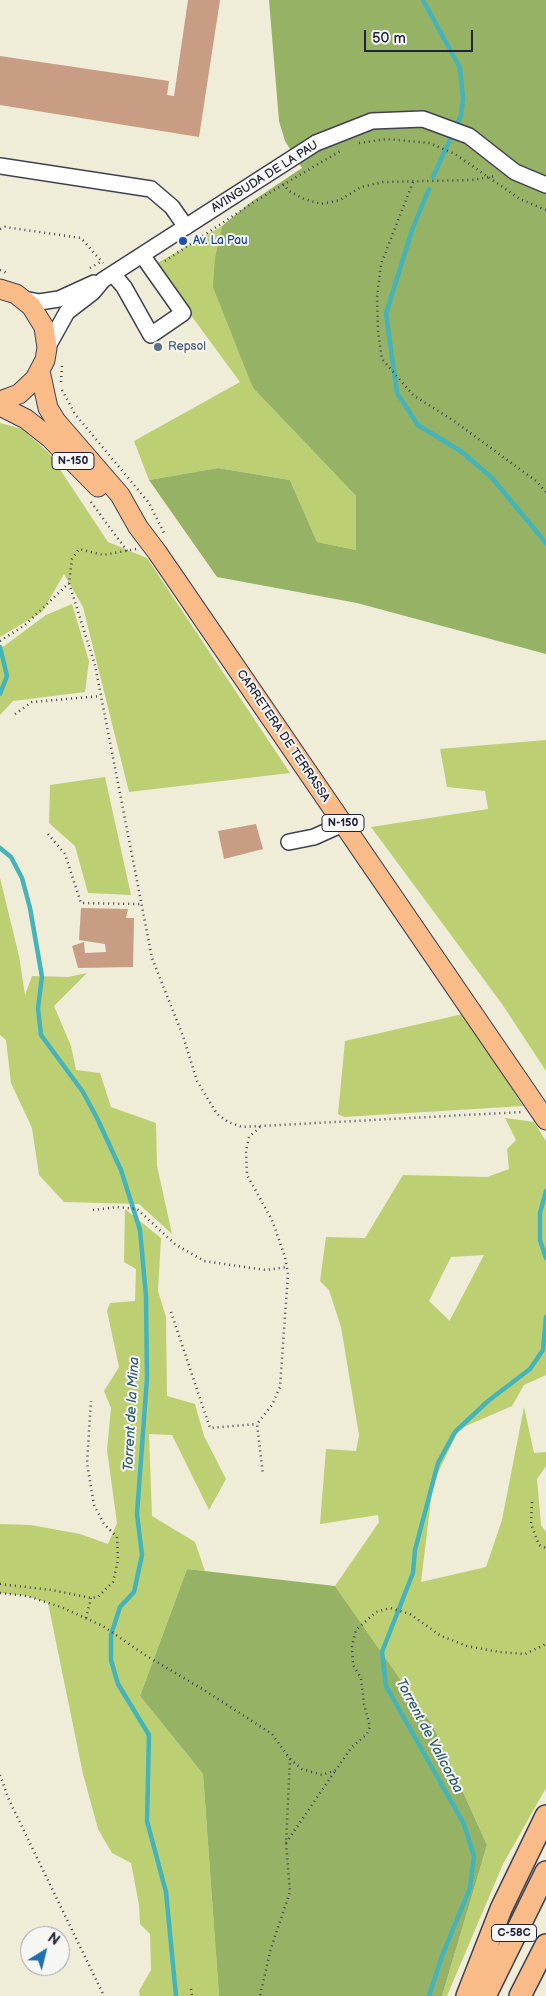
<!DOCTYPE html>
<style>
body{margin:0}
#map{position:relative;width:546px;height:1996px;overflow:hidden;background:#efecd8;font-family:"Balsamiq Sans",sans-serif}
canvas{display:block}
.north{position:absolute;left:20px;top:1926px;width:50px;height:50px;box-sizing:border-box;background:#f6f6f2;border:1px solid #a1a1a9;border-radius:50%;rotate:36deg;font-size:14px;font-weight:700;line-height:20px;text-align:center;color:#22223b}
.north::after{content:'';display:block;margin:auto;width:18px;height:22px;background:#1f6fb2;clip-path:polygon(50% 0,100% 100%,50% 72%,0 100%)}
.scale{position:absolute;left:364px;top:30px;width:109px;height:22px;box-sizing:border-box;border:2px solid #22223b;border-top:0;padding-left:6px;font-size:15px;line-height:18px;white-space:nowrap;color:#22223b;-webkit-text-stroke:4px #f6f6f2;paint-order:stroke}
</style>
<div id="map">
<canvas width="546" height="1996"></canvas>
<div class="north">N</div>
<div class="scale">50 m</div>
</div>
<script>
const c = document.querySelector('canvas').getContext('2d');
c.lineJoin = 'round';
function fill(path, color) {
  c.fillStyle = color;
  c.fill(path, 'evenodd');
}
function shape(rows) {
  const path = new Path2D();
  for (const r of rows) {
    path.moveTo(r[0], r[1]);
    for (let i = 2; i < r.length; i += 2) path.lineTo(r[i], r[i + 1]);
  }
  return path;
}
function strokePath(path, color, width, dash) {
  c.strokeStyle = color;
  c.lineWidth = width;
  c.lineCap = dash ? 'butt' : 'round';
  c.setLineDash(dash || []);
  c.stroke(path);
}
function label(font, color, halo, rows, align = 'center') {
  c.font = font + ' "Balsamiq Sans",sans-serif';
  c.lineWidth = 4;
  c.setLineDash([]);
  c.textBaseline = 'middle';
  c.strokeStyle = halo;
  c.fillStyle = color;
  for (const [text, x, y, turn = 0] of rows) {
    c.save();
    c.translate(x, y);
    c.rotate((+turn || 0) * Math.PI / 180);
    c.textAlign = isNaN(turn) ? turn : align;
    if (halo) c.strokeText(text, 0, 0);
    c.fillText(text, 0, 0);
    c.restore();
  }
}
const green = shape([
 [222,226,215,257,235,339,253,388,356,496,356,550,317,542,290,480,218,468,149,480,134,441,240,382,154,265],
 [0,423,22,429,49,453,108,542,147,558,290,773,129,792,83,607,64,574,42,612,0,637],
 [72,604,89,661,85,692,13,701,0,715,0,649,46,615],
 [546,740,546,1071,502,1004,371,827,488,809,485,791,447,787,440,749],
 [105,777,131,895,88,893,75,846,49,823,50,785],
 [0,878,19,956,25,995,32,976,68,977,87,973,54,1006,71,1046,76,1070,100,1073,111,1107,156,1123,157,1166,172,1234,139,1204,64,1202,39,1175,32,1128,11,1083,6,1040,0,1035],
 [463,1014,523,1106,344,1117,338,1114,345,1041],
 [505,1118,534,1122,546,1141,546,1375,524,1385,512,1406,459,1429,433,1483,421,1582,486,1567,502,1520,524,1407,534,1453,546,1452,546,1466,537,1479,541,1525,546,1532,546,1788,503,1864,447,1996,442,1996,487,1845,433,1726,335,1586,379,1522,378,1515,320,1524,326,1449,356,1451,359,1435,341,1327,329,1290,320,1281,326,1237,365,1238,403,1175,487,1177,509,1169,507,1149,516,1140],
 [484,1255,450,1320,450,1321,429,1301,451,1257],
 [125,1209,161,1238,158,1291,166,1317,167,1396,195,1404,204,1436,226,1479,209,1510,172,1435,149,1434,152,1516,195,1542,205,1571,187,1569,140,1696,203,1774,219,1996,140,1996,139,1991,151,1970,150,1934,140,1924,139,1905,131,1863,112,1853,98,1829,83,1774,48,1603,27,1596,0,1593,0,1524,31,1525,80,1534,108,1544,117,1523,107,1450,111,1408,104,1391,119,1367,107,1311,110,1303,135,1301,136,1269,124,1262]
]);
const forest = shape([
 [269,0,546,0,546,654,357,603,217,577,149,480,218,468,290,480,317,542,356,550,356,496,253,388,213,287,215,257,222,226,251,202,302,168,285,141,279,121],
 [187,1569,335,1586,433,1726,487,1845,442,1996,219,1996,203,1774,140,1696]
]);
const stream = shape([
 [423,0,460,68,463,99,461,115,433,177],
 [429,189,412,230,386,314,397,393,418,425,462,452,492,478,546,543],
 [0,647,7,676,0,694],
 [0,848,11,857,22,878,30,908,42,977,38,1008,41,1035,83,1092,97,1118,121,1170,140,1230,146,1296,147,1378,137,1514,142,1555,134,1592,120,1607,111,1635,111,1660,118,1684,149,1735,147,1821,166,1892,176,1996],
 [546,1191,540,1213,540,1240,546,1258],
 [429,1996,442,1956,470,1888,474,1856,464,1824,386,1686,382,1652,413,1573,415,1550,438,1463,455,1432,488,1401,530,1369,543,1350,546,1317]
]);
const building = shape([
 [188,0,220,0,199,137,0,105,0,56,169,81,167,95,174,96],
 [256,824,263,849,224,859,218,831],
 [81,908,128,909,126,918,134,918,133,967,78,968,72,946,84,942,85,953,106,952,105,944,79,940]
]);
const path = shape([
 [359,143,387,139,429,143,455,154,520,199,546,210],
 [413,182,381,264,377,297,378,332,382,359,413,395,454,421,536,481,546,492],
 [283,184,289,191,304,199,321,204,340,200,361,187,383,182,472,180,496,176],
 [0,229,5,227,81,238,103,263],
 [165,261,254,202,342,150],
 [90,268,102,261],
 [0,270,7,273],
 [61,382,62,365],
 [62,390,75,414,149,503,164,533],
 [91,502,127,551],
 [136,549,103,555,79,549,72,559,69,583,95,665,152,958,183,1036,197,1081,217,1114,228,1122,242,1127,522,1112],
 [0,641,25,625,69,583],
 [15,714,32,702,101,696],
 [48,834,65,854,81,903,140,904],
 [260,1127,249,1137,246,1151,247,1175,272,1220,285,1257,288,1274,280,1387,272,1405,257,1424,263,1475],
 [93,1210,117,1207,137,1209,175,1244,204,1261,266,1270,287,1267],
 [171,1312,210,1428,257,1424],
 [532,1502,531,1524,539,1545,546,1548],
 [0,1584,52,1590,91,1598,98,1597,113,1582,118,1560,117,1537,104,1524,94,1505,87,1463,91,1401],
 [0,1593,27,1596,61,1607,103,1626,145,1655,204,1690,272,1734,290,1759,286,1843,290,1892,271,1948,260,1996],
 [86,1618,91,1598],
 [290,1759,302,1769,322,1775,336,1770,351,1748,367,1734,370,1727,364,1704,361,1678,353,1665,352,1646,356,1630,376,1612,390,1608,410,1614,441,1636,467,1646,499,1652,525,1654,546,1644],
 [0,1775,9,1800,104,1996],
 [286,1843,335,1771],
 [191,1989,192,1996]
]);
const minor = shape([
 [0,166,151,189,172,207,186,227],
 [113,274,124,287,151,335,183,313,142,255],
 [24,299,39,302,59,299,94,283],
 [47,348,67,312,93,292,103,280,316,143,372,121,423,119,469,136,515,172,546,185],
 [289,842,314,837,343,824]
]);
const major = shape([
 [0,289,16,294,31,306,44,327,47,348,45,360,35,379,19,394,0,401],
 [40,371,48,408,56,421,120,495,138,527,157,552,546,1120],
 [0,406,26,419,50,438,98,487]
]);
const highway = shape([
 [467,1996,501,1909,546,1816],
 [485,1996,546,1872],
 [520,1996,546,1945]
]);
const markers = [
 [183,241,5,"#1a4fb4"],
 [158,347,5,"#5c6f8a"]
];
const shields = [
 [73,461,42],
 [343,823,42],
 [514,1933,45]
];
const shieldNames = [
 ["N-150",73,461],
 ["N-150",343,823],
 ["C-58C",514,1933]
];
const streetNames = [
 ["AVINGUDA DE LA PAU",265,177,-32],
 ["CARRETERA DE TERRASSA",283,736,56]
];
const transitNames = [
 ["Av. La Pau",193,241]
];
const serviceNames = [
 ["Repsol",168,347]
];
const waterNames = [
 ["Torrent de la Mina",132,1414,-87],
 ["Torrent de Vallcorba",429,1736,62]
];
fill(green, '#bdcf73');
fill(forest, '#96b265');
strokePath(stream, '#44b4ba', 4.5);
fill(building, '#c99d84');
strokePath(minor, '#414053', 18);
strokePath(major, '#414053', 21);
strokePath(highway, '#414053', 24);
strokePath(path, '#414053', 2.5, [1, 4]);
strokePath(minor, '#fff', 15);
strokePath(major, '#f9bc89', 19);
strokePath(highway, '#f9bc89', 21);
for (const [x, y, r, color] of markers) {
  const dot = new Path2D();
  dot.arc(x, y, r, 0, 2 * Math.PI);
  c.fillStyle = color;
  c.fill(dot);
  strokePath(dot, '#f6f6f2', 2);
}
for (const [x, y, w] of shields) {
  const box = new Path2D();
  box.roundRect(x - w / 2, y - 8.5, w, 17, 4);
  c.fillStyle = '#f6f6f2';
  c.fill(box);
  strokePath(box, '#22223b', 1);
}
label('bold 11px', '#22223b', null, shieldNames);
label('12px', '#22223b', '#f6f6f2', streetNames);
label('12px', '#164399', '#f6f6f2', transitNames, 'left');
label('12px', '#4e5e75', '#f6f6f2', serviceNames, 'left');
label('italic 14px', '#305c6e', '#f6f6f2', waterNames);
</script>
